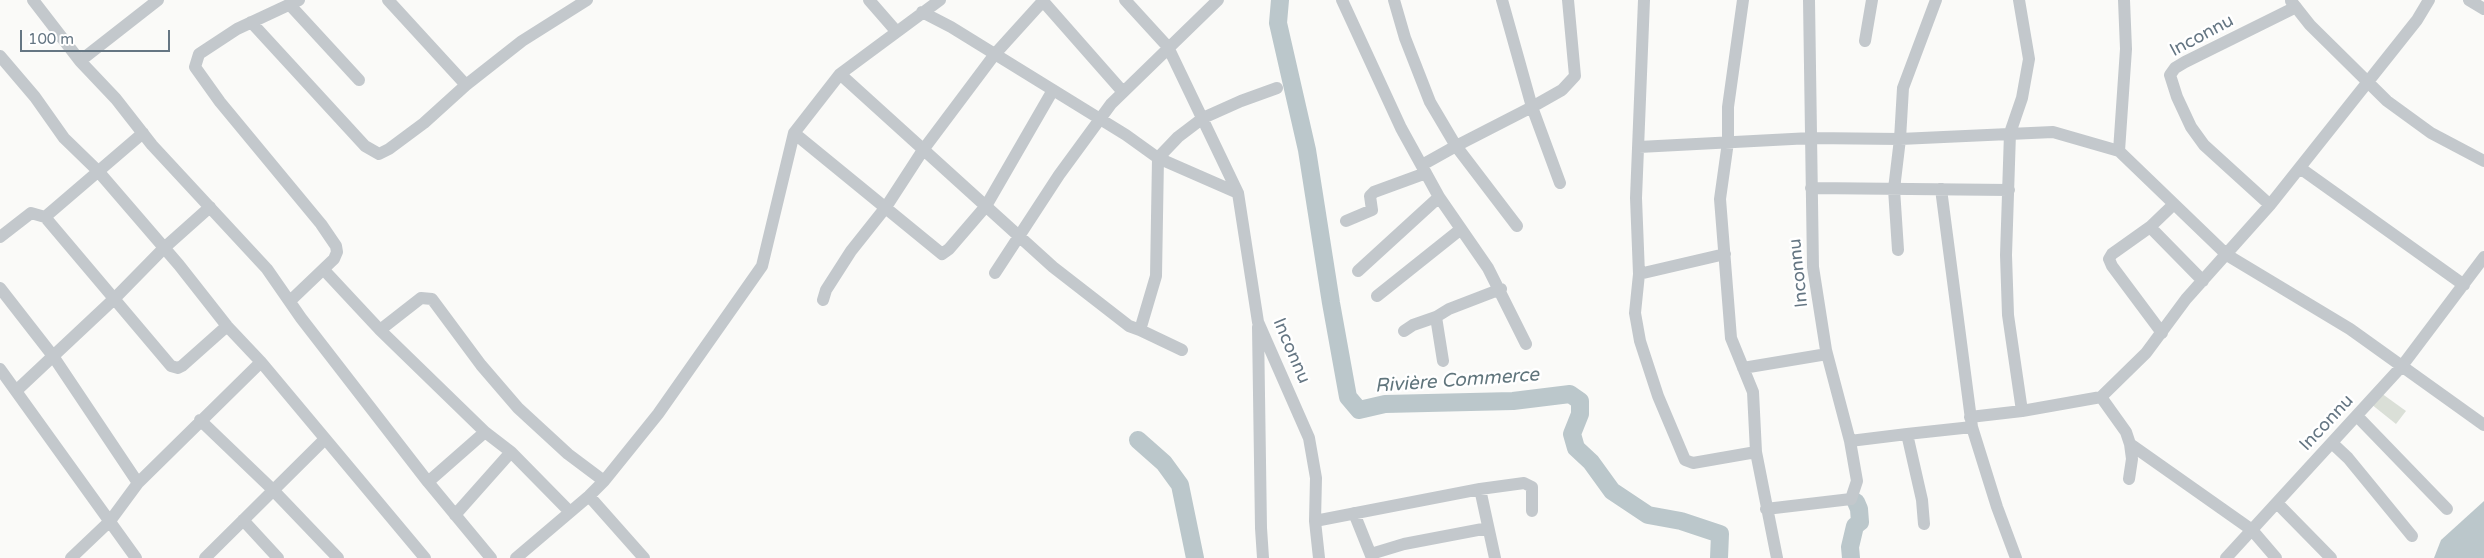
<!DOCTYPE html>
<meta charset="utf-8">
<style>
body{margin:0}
#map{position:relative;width:2484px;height:558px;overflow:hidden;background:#fafaf8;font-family:"Varela Round",sans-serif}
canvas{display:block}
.scale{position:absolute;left:20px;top:30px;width:150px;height:22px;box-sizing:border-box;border:2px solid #657683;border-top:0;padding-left:6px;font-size:15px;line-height:18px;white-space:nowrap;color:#657683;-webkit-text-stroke:4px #fff;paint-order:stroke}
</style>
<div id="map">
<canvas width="2484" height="558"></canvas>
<div class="scale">100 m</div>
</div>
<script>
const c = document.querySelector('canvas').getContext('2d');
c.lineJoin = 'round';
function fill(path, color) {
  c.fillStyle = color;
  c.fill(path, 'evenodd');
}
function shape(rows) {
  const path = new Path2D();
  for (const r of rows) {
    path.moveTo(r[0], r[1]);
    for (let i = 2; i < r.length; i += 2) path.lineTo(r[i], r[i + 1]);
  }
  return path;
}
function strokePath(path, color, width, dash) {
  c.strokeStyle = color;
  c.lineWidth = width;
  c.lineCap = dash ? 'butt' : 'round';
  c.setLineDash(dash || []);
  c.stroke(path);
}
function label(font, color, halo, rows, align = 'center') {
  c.font = font + ' "Varela Round",sans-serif';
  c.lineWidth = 5;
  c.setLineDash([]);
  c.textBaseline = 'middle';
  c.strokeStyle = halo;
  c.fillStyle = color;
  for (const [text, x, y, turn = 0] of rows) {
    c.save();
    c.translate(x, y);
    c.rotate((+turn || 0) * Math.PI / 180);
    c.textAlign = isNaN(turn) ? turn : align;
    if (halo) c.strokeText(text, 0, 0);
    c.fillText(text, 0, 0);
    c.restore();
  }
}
const green = shape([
 [2381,393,2406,411,2396,424,2371,404]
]);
const water = shape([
 [2484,501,2484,558,2434,558,2441,540]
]);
const river = shape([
 [1280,0,1278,23,1307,150,1331,303,1348,397,1359,410,1385,404,1513,401,1570,394,1580,401,1580,414,1572,434,1576,448,1591,462,1612,491,1648,515,1681,521,1720,534,1719,558],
 [1138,440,1164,463,1180,485,1195,558],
 [1851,558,1850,547,1855,526,1860,522,1859,509,1856,502]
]);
const street = shape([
 [33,0,80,61,116,99,152,145,267,269,301,318,428,482,491,558],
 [388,0,466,85],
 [869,0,896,31],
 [1042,0,1123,92],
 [1125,0,1168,47,1238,193,1258,322,1309,438,1316,478,1315,521,1319,558],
 [1342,0,1401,128,1439,197,1488,268,1526,344],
 [1394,0,1405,38,1430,102,1456,146,1532,107,1560,183],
 [1502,0,1532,107,1562,90,1575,76,1568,0],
 [1644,0,1636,198,1639,274,1635,313,1640,341,1658,396,1685,460,1693,463,1756,452],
 [1743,0,1728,107,1728,142,1720,199,1731,338,1753,392,1756,452,1777,558],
 [2019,0,2029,59,2022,98,2010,133,2006,255,2008,315,2022,411],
 [2469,0,2484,9],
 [2291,1,2310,25,2387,101,2431,133,2484,161],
 [289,4,359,80],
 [922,12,951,27,1126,135,1158,158,1238,193],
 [251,22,365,146,379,154,389,149,424,123,466,85,522,41,587,0],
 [1865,41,1872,0],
 [0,56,35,97,64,138,98,171,179,265,227,326,261,362,425,558],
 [80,61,158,0],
 [840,74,1053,267,1129,326,1140,330,1156,276,1158,158,1178,137,1203,118,1241,101,1277,88],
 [143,133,45,217,171,366,178,368,182,366,227,326],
 [794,133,942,254,949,249,986,206,1053,90],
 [1639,147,1811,138,1900,139,2053,132,2119,151,2227,255,2350,329,2484,425],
 [2119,151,2126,49,2124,0],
 [1422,165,1456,146,1517,226],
 [2300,168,2464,285],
 [1811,188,2009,190],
 [1941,189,1972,427,1997,507,2016,558],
 [2174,204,2150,227,2203,281],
 [2270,205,2204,145,2191,127,2177,97,2170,75,2175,68,2185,62,2296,7],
 [1346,221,1372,210,1370,196,1374,192,1426,173],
 [2150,227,2112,254,2109,259,2112,266,2162,333],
 [0,237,31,213,45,217],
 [1898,250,1894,189,1900,139,1903,88,1936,0],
 [324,270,380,330,485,432,428,482],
 [1358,271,1439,197],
 [995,273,1059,175,1111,104,1218,0],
 [1639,274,1725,254],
 [0,288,53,356,138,483],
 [1377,296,1461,229],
 [823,300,826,290,851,251,886,207,923,150,995,54,1043,1],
 [290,301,334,259,337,252,336,246,321,224,220,102,195,67,199,54,237,29,299,0],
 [1436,317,1443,361],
 [1258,327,1261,528,1263,558],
 [380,330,421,298,432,299,481,365,518,408,568,454,604,481],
 [1140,330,1182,350],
 [1404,331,1413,325,1436,317,1449,309,1501,289],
 [1743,368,1827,354],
 [0,369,136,558],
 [17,390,114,299,164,248,210,207],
 [2357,416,2447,509],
 [1970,417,2022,411,2101,397],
 [200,420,272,489,338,558],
 [485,432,511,452],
 [1907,434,1972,427],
 [1850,441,1907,434,1922,500,1924,524],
 [2332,443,2348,458,2412,536],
 [2130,444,2252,530,2276,558],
 [2129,479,2132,459,2130,444,2126,432,2101,397,2146,353,2186,299,2270,205,2417,20,2429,0],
 [1480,489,1495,558],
 [589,496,644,558],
 [2277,503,2331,558],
 [1766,509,1851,499,1857,481,1850,441,1826,350,1813,267,1809,0],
 [1354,513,1372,558],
 [455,515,511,452,570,512],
 [243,520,278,558],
 [1315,521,1480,489,1524,483,1532,487,1532,511],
 [1371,554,1404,544,1488,528],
 [71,558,110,521,138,483,261,362],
 [205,558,325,439],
 [516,558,589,496,604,481,658,414,762,266,794,133,840,74,940,0],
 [2226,558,2402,366,2484,257]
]);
const streetNames = [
 ["Inconnu",2202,36,-28],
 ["Inconnu",1799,273,-96],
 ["Inconnu",1291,351,67],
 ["Inconnu",2327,423,-47]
];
const waterNames = [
 ["Rivière Commerce",1457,381,-4]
];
fill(green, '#dadfd7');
fill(water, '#bbc7cb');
strokePath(river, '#bbc7cb', 18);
strokePath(street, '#c3c8cc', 12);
label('18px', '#657683', '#fff', streetNames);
label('italic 19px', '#60757c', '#fff', waterNames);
</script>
